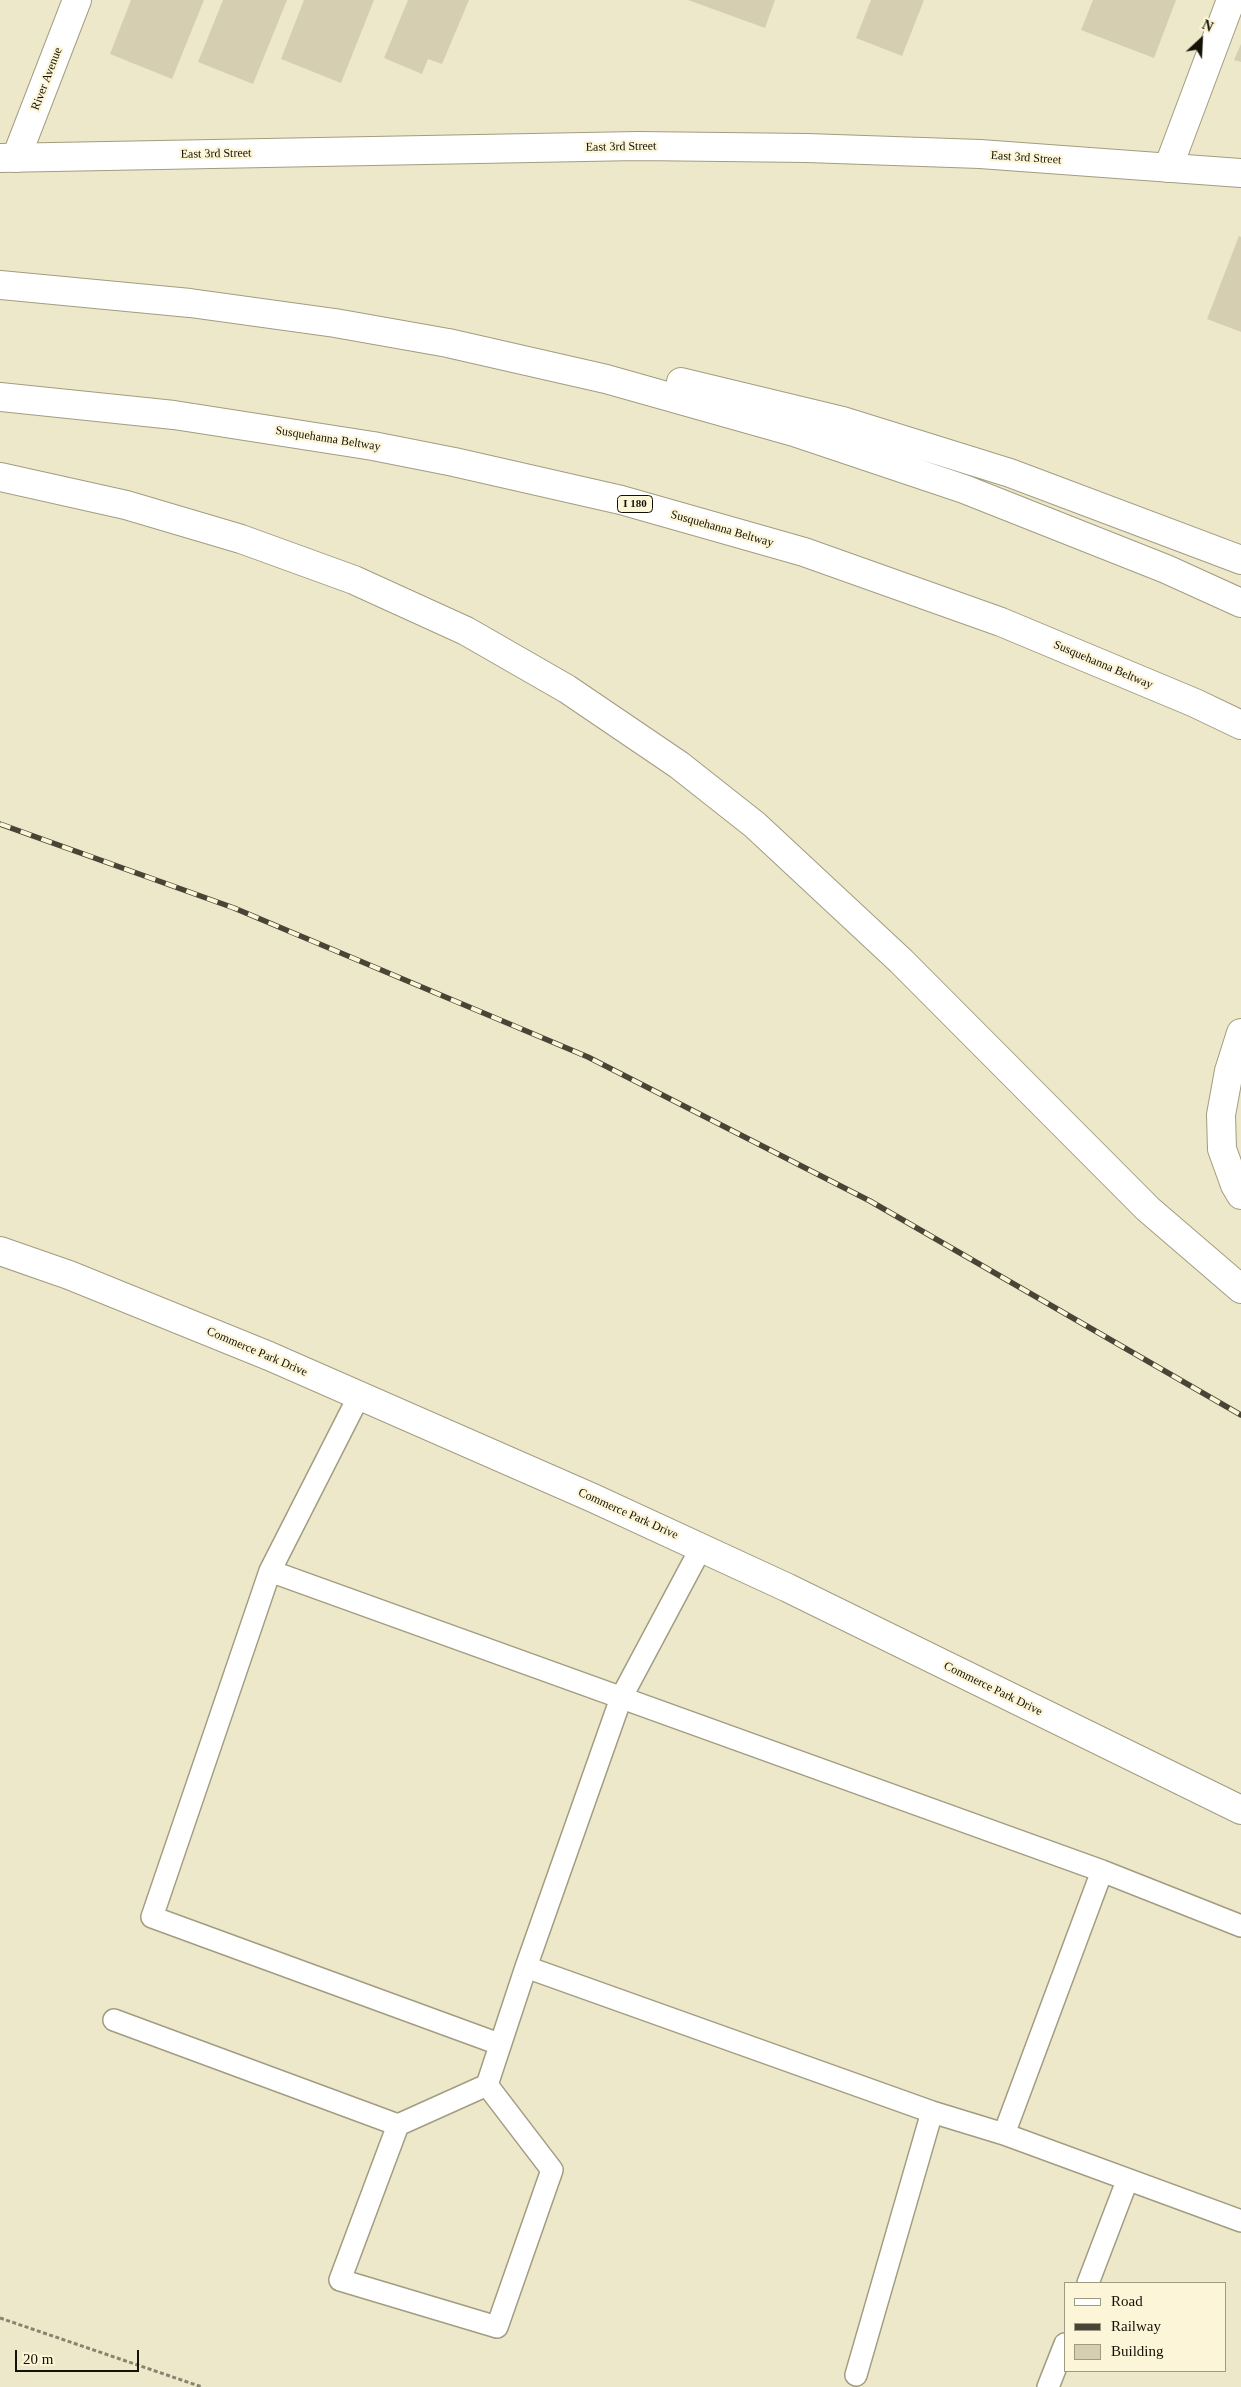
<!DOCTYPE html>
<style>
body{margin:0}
#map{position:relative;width:1241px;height:2387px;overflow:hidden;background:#eee8ca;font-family:Georgia,serif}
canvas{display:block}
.legend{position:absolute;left:1064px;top:2282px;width:162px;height:90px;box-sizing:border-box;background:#fcf5d7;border:1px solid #9f9a84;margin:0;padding:6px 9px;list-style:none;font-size:15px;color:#141107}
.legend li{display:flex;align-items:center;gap:10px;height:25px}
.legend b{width:25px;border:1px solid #9f9a84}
.north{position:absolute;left:1176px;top:15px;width:50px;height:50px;-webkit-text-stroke:4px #fcf5d7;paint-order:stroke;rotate:25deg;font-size:14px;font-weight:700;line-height:20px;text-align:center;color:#141107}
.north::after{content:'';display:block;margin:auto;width:18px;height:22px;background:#141107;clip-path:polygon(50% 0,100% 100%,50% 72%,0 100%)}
.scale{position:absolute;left:15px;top:2350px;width:124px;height:22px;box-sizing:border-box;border:2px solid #141107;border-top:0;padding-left:6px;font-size:15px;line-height:18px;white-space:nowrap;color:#141107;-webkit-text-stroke:4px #fcf5d7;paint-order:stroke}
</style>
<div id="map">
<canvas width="1241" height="2387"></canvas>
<ul class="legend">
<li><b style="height:6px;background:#fff"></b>Road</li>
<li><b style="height:6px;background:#494536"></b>Railway</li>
<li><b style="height:14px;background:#d5ceb1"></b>Building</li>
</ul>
<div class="north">N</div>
<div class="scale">20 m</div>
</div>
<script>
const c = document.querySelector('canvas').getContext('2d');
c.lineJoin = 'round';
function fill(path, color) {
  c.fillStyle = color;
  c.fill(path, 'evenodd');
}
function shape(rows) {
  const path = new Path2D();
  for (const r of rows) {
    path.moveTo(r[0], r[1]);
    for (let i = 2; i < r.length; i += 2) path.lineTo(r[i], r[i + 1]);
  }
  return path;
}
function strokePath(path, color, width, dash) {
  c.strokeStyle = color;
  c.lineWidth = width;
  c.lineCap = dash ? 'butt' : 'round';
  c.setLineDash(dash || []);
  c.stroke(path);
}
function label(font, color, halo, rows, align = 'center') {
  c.font = font + ' Georgia,serif';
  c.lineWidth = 4.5;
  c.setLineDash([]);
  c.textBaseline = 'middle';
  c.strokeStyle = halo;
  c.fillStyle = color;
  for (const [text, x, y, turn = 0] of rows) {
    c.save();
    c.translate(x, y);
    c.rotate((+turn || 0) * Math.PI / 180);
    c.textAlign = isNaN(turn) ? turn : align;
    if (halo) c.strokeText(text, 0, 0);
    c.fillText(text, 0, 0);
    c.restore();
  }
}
const building = shape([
 [131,0,204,0,172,79,110,54],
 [223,0,287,0,253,84,198,62],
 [304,0,374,0,341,83,281,59],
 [408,0,469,0,442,64,428,59,422,74,384,58],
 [688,0,775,0,765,28],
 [871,0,924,0,902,56,856,38],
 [1093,0,1176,0,1154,58,1081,30],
 [1241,44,1241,62,1234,60],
 [1239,236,1241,237,1241,332,1207,319]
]);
const path = shape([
 [0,2318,202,2387]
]);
const service = shape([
 [359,1396,270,1571,152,1917,499,2044],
 [270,1571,1102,1871,1241,1926],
 [526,1967,932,2112,1004,2134,1241,2221],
 [114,2020,398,2125],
 [487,2085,552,2170,497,2327,340,2280,398,2125,487,2085,526,1967,621,1698,701,1548],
 [1004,2134,1102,1871],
 [1088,2283,1127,2181],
 [856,2375,932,2112],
 [1048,2387,1065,2344]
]);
const minor = shape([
 [1168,168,1231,0],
 [0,1251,69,1275,269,1356,593,1498,788,1588,1241,1810]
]);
const tertiary = shape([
 [16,158,77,0]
]);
const secondary = shape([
 [0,158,638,146,807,148,980,154,1241,173]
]);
const motorway = shape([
 [0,285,190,303,335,323,448,343,606,379,794,432,964,489,1166,569,1241,603],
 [681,382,843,421,1010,473,1241,560],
 [0,397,174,415,373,446,454,462,621,500,804,552,1001,622,1195,703,1241,725],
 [0,477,126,505,241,539,354,580,466,631,567,689,679,765,755,825,901,961,1148,1209,1241,1289],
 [1241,1033,1229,1071,1221,1115,1222,1149,1235,1185,1241,1195]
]);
const rail = shape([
 [0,824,234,908,588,1057,870,1201,1241,1415]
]);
const shields = [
 [635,504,35]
];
const shieldNames = [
 ["I 180",635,504]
];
const streetNames = [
 ["River Avenue",47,79,-69],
 ["East 3rd Street",621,147,-1],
 ["East 3rd Street",216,154,-1],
 ["East 3rd Street",1026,158,4],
 ["Susquehanna Beltway",328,439,9],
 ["Susquehanna Beltway",722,529,16],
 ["Susquehanna Beltway",1103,665,23],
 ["Commerce Park Drive",257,1352,23],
 ["Commerce Park Drive",628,1514,24],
 ["Commerce Park Drive",993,1689,26]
];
fill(building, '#d5ceb1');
strokePath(service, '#a29c80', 24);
strokePath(minor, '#a29c80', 30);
strokePath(tertiary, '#a29c80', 30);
strokePath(secondary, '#a29c80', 30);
strokePath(motorway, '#a29c80', 30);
strokePath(path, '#87836e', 3, [4, 2.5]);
strokePath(service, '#fff', 21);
strokePath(minor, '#fff', 28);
strokePath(tertiary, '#fff', 28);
strokePath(secondary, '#fff', 28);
strokePath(motorway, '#fff', 28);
strokePath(rail, '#494536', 5.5);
strokePath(rail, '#fcf5d7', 4, [11]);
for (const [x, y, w] of shields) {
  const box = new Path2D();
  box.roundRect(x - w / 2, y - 8.5, w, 17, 4);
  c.fillStyle = '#fcf5d7';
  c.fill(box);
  strokePath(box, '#141107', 1);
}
label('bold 11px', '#141107', null, shieldNames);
label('12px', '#141107', '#fcf5d7', streetNames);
</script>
